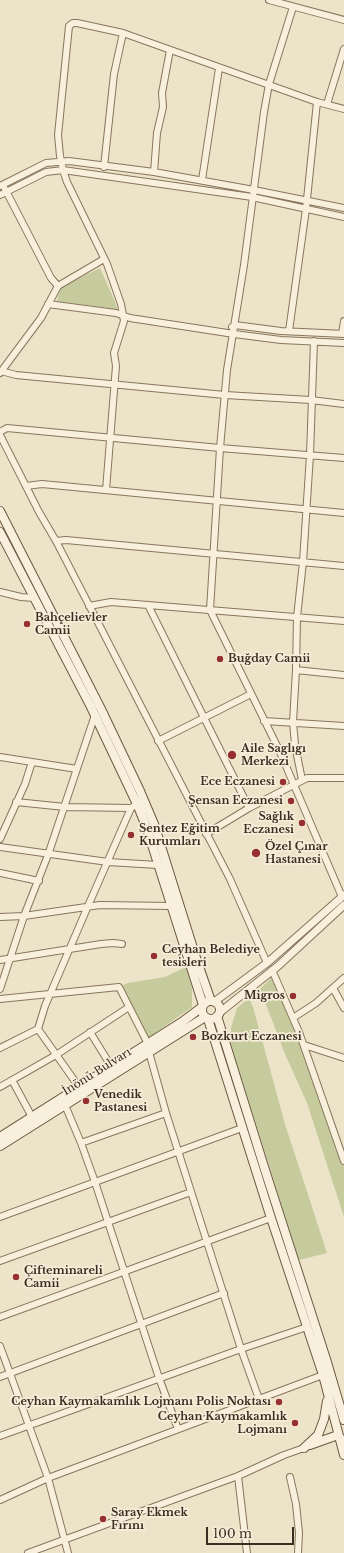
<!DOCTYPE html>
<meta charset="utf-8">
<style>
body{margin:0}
#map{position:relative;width:344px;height:1553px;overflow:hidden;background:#ede3c9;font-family:"Libre Baskerville",serif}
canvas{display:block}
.scale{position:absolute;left:206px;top:1527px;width:88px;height:18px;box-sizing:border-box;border:2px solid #3a2d21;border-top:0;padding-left:5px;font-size:12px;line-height:14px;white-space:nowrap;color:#3a2d21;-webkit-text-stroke:3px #f5edd8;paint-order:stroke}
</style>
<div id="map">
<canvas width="344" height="1553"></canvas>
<div class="scale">100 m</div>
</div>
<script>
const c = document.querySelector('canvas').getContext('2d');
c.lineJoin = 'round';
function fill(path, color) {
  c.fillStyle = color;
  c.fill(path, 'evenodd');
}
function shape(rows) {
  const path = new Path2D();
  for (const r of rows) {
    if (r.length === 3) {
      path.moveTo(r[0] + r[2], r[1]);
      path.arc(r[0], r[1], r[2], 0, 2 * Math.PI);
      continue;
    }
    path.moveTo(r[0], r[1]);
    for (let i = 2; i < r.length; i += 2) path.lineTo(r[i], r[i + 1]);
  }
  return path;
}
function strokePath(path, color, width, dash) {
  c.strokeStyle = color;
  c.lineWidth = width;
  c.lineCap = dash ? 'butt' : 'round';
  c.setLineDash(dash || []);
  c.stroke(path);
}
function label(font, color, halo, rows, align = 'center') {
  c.font = font + ' "Libre Baskerville",serif';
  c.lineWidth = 3.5;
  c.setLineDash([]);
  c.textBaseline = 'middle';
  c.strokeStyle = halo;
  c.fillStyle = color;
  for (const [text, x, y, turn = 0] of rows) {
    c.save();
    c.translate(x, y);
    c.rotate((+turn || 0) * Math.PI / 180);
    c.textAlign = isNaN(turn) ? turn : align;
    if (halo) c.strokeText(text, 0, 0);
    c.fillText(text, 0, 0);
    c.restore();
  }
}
const green = shape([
 [100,268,115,302,117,308,116,309,57,301,60,290,64,286],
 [186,967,192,988,192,1007,148,1038,140,1026,119,987,128,983,165,977],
 [272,977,299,1032,344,1161,344,1217,307,1103,285,1054,260,989],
 [249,998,253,1007,285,1124,327,1253,299,1260,231,1045,231,1028,237,1008]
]);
const minor = shape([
 [269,0,344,20],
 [293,7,269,84,264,112,244,265,227,370,220,448,210,610,280,752,342,897],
 [327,104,344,49],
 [104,167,114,74,123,33],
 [154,172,157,133,163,107,162,93,170,50],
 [202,180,219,68],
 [0,186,46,163,69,161,154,172,254,190,344,208],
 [5,189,51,278,58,286],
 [0,195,46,172,63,170,252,197,344,217],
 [48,304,116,313,130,318,234,334,281,340,344,343],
 [232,327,235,325,281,331,344,334],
 [289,331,306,209,317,102],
 [342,334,344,321],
 [1,371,16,375,225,395,311,400,344,404],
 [0,373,41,318,58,286,104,259],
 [0,432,7,428,220,448,344,458],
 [0,435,39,512,56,541,230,879,267,963],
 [26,486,42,484,344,513],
 [106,490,116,366,114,353,124,321,121,304,107,264,67,182,63,170,60,156,58,135,69,26,73,23,77,23,123,33,317,102,344,109],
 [56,541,66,540,344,566],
 [0,592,21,597,34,598],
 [148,605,249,808],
 [89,606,111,602,344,621],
 [296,670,344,675],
 [264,721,344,726],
 [158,741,251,694],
 [0,757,77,769],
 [302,780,295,745,293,722,296,670,297,617,303,562,310,455,314,341],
 [16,802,65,807,131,808],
 [206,834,249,808,307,778,344,778],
 [0,839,25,784,32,762],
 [0,847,108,862,158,865],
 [0,873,39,881],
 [0,917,24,916,100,905,171,906],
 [0,960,101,944,113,943,122,944],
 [272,970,299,1032,344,1161],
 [333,988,344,1008],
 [0,989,24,916,48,855,95,715],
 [0,999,119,987,148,1044],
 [293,1018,316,1003,344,978],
 [90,1032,111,1066],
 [304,1045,344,1058],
 [0,1048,38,1029],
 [149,1052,166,1113,241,1349,259,1399],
 [12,1080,32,1117],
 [0,1087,56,1055,129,1007],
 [79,1087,38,1029,45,1006,88,906,131,808,137,804],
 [65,1105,81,1143,95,1182,159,1378,178,1429],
 [81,1143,166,1113],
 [0,1217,242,1128],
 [0,1261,191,1192],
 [0,1317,271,1218],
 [0,1346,48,1478,68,1553],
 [0,1377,224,1293],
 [0,1436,241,1349,307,1327],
 [238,1476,247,1553],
 [290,1477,296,1504,299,1533,298,1553],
 [0,1500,48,1478,323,1375],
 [28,1553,238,1476,284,1455,304,1448]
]);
const tertiary = shape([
 [214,1002,267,963,344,895],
 [219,1013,278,966,344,905]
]);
const secondary = shape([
 [0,511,101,709,140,791,154,824,197,961,211,1001],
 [0,532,91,707,137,804,146,826,203,1005],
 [211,1010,9],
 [217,1016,265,1170,326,1359,344,1420],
 [208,1019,271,1218,323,1375,344,1455],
 [0,1137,182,1022,202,1007],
 [0,1146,205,1017],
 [310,1445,338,1435,341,1439],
 [304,1448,318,1435,324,1419,327,1401]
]);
const markers = [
 [27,624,4,"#963030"],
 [220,659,4,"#963030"],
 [232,755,5,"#963030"],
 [283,782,4,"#963030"],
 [291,801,4,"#963030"],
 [302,823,4,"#963030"],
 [131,835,4,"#963030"],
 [256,853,5,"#963030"],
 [154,956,4,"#963030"],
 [293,996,4,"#963030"],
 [193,1037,4,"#963030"],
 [86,1101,4,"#963030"],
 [16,1277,4,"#963030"],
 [279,1402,4,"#963030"],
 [295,1423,4,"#963030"],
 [103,1519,4,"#963030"]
];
const poiNames = [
 ["Bahçelievler",35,618],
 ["Camii",35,631],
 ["Buğday Camii",228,659],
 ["Aile Saglıgı",241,749],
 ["Merkezi",241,762],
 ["Ece Eczanesi",275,782,"right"],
 ["Şensan Eczanesi",283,801,"right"],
 ["Sağlık",294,817,"right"],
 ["Eczanesi",294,830,"right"],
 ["Sentez Eğitim",139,829],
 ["Kurumları",139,842],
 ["Özel Çınar",265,847],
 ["Hastanesi",265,860],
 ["Ceyhan Belediye",162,950],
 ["tesisleri",162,963],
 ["Migros",285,996,"right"],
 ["Bozkurt Eczanesi",201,1037],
 ["Venedik",94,1095],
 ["Pastanesi",94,1108],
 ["Çifteminareli",24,1271],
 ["Camii",24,1284],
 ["Ceyhan Kaymakamlık Lojmanı Polis Noktası",271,1402,"right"],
 ["Ceyhan Kaymakamlık",287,1417,"right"],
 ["Lojmanı",287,1430,"right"],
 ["Saray Ekmek",111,1513],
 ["Fırını",111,1526]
];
const streetNames = [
 ["İnönü Bulvarı",97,1072,-32]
];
fill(green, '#c5cb9c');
strokePath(minor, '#89755e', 8);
strokePath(tertiary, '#89755e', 9);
strokePath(secondary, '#6b5741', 10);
strokePath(minor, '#f8f0dc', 6);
strokePath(tertiary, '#f8f0dc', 7);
strokePath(secondary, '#f8f0dc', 8);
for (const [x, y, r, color] of markers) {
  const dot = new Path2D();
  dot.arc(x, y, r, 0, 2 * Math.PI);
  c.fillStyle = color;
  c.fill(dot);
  strokePath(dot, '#f5edd8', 1.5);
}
label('bold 11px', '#3a2d21', '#f5edd8', poiNames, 'left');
label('11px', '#3a2d21', '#f5edd8', streetNames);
</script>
